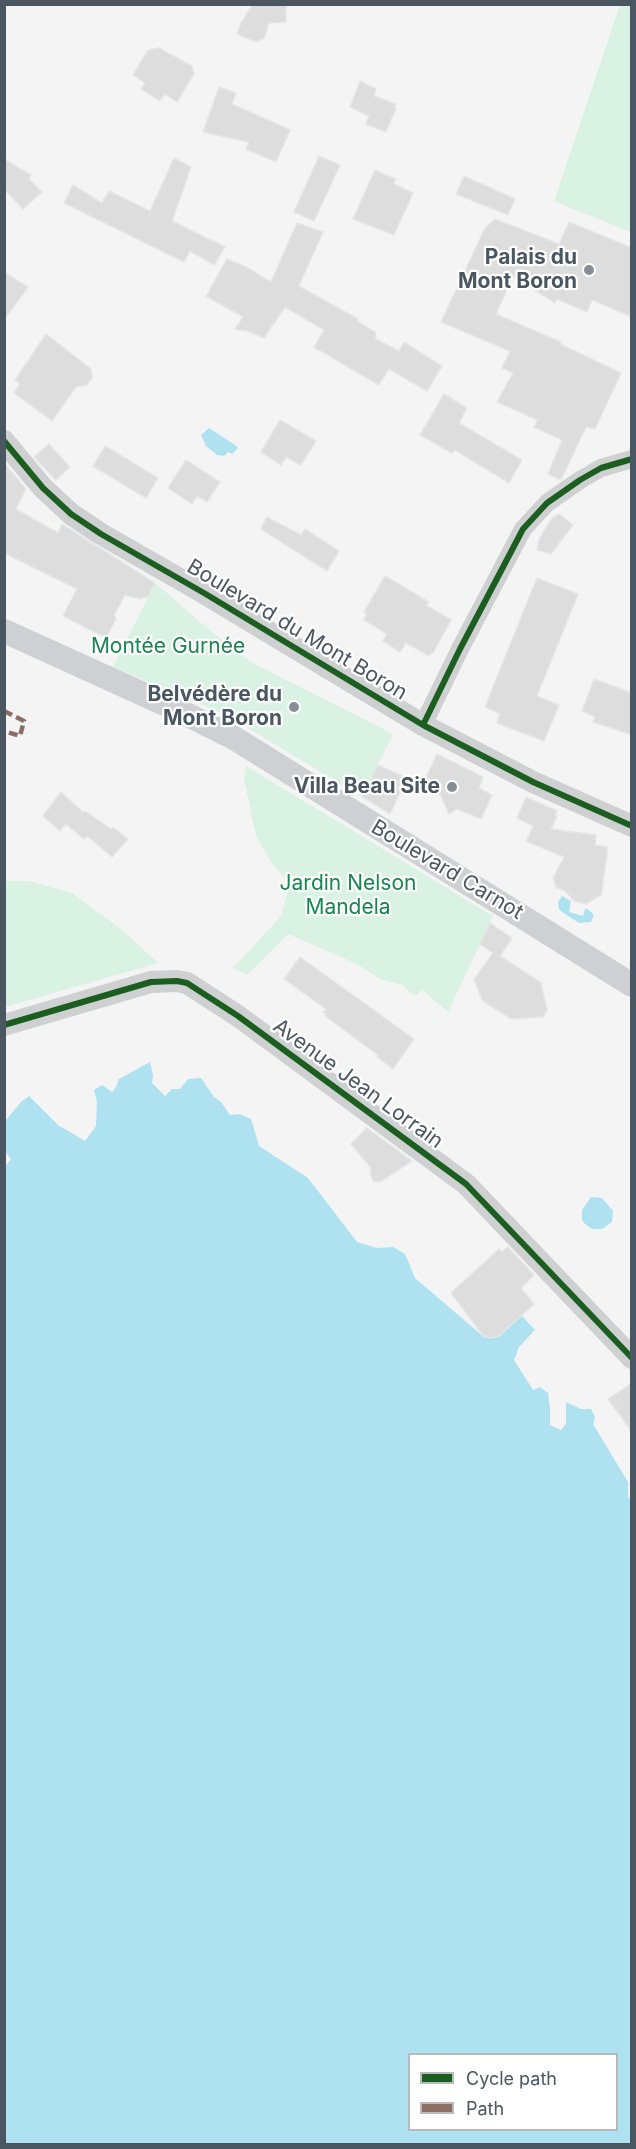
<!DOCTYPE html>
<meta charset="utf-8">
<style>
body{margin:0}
#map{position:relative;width:636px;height:2149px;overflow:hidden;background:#f4f4f4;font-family:Inter,sans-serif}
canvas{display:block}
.frame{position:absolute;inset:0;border:6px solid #4a5661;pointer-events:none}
.legend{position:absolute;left:408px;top:2053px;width:210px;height:78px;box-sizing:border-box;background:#fff;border:2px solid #b7bbc0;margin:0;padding:8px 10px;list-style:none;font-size:18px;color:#4a5661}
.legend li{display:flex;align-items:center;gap:12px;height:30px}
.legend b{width:30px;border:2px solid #b7bbc0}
</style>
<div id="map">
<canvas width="636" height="2149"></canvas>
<div class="frame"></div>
<ul class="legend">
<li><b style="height:8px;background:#1b5e20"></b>Cycle path</li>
<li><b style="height:8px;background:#8d6e63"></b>Path</li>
</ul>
</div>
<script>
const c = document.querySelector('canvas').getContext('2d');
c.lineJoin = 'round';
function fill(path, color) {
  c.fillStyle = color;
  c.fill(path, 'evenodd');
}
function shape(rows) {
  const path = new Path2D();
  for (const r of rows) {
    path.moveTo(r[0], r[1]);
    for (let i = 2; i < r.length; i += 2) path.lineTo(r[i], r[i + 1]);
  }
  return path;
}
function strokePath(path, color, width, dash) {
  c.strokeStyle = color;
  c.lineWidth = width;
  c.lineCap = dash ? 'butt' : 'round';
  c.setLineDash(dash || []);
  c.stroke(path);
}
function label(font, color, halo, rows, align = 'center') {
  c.font = font + ' Inter,sans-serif';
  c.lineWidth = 4.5;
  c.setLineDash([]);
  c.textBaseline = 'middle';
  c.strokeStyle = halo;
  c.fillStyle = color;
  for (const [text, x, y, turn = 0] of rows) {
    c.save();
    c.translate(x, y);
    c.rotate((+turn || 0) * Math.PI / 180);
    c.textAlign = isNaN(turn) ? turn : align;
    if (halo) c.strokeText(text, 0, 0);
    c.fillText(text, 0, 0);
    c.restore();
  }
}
const green = shape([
 [620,5,631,5,631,232,554,201],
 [155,583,213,633,251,662,393,734,362,797,230,717,113,667],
 [246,766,493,916,448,1012,422,990,415,996,402,985,382,980,357,964,288,934,247,975,233,968,281,916,290,883,273,865,256,836,244,778],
 [5,881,29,881,72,893,120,928,158,963,5,1007]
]);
const water = shape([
 [209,428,235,445,238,448,232,454,228,452,224,456,217,455,206,446,201,435],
 [562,896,571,901,569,912,583,916,585,909,588,909,594,915,591,922,579,923,562,912,559,909,558,902],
 [150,1062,153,1075,152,1083,165,1096,172,1089,180,1089,188,1079,201,1078,214,1097,221,1102,230,1115,239,1114,251,1119,259,1146,308,1178,357,1242,377,1248,393,1247,405,1254,415,1278,484,1337,491,1338,499,1336,521,1315,535,1330,519,1347,514,1360,533,1390,540,1387,548,1393,550,1408,550,1425,561,1430,566,1424,566,1402,581,1409,591,1409,595,1417,593,1424,628,1482,628,1496,631,1503,631,2144,5,2144,4,1168,11,1159,5,1151,5,1121,22,1101,29,1096,58,1125,85,1141,96,1126,97,1102,94,1090,102,1085,112,1092,116,1087,119,1079],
 [410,2054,616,2054,616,2130,410,2130],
 [591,1197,602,1198,613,1211,612,1222,602,1229,592,1229,584,1223,582,1219,582,1210]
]);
const building = shape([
 [253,4,286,4,286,22,269,23,264,38,256,42,237,34,241,23,253,4],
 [159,48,192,66,194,74,177,102,165,94,160,101,141,89,145,83,133,75,148,50,159,48],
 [360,81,376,89,374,96,396,104,394,107,396,108,386,132,366,124,369,116,350,107,360,81],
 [219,87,236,93,232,104,290,130,276,162,246,149,249,142,203,132,219,87],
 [319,156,340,165,314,221,294,212,319,156],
 [174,158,191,167,172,221,225,247,214,265,190,251,184,262,64,203,73,185,102,203,109,191,150,211,174,158],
 [4,159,31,175,29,179,42,192,23,209,4,189,4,159],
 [375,170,396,179,394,184,413,193,394,235,353,219,375,170],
 [464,176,515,199,508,215,456,194,464,176],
 [495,219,559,244,569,222,632,248,632,317,592,300,587,312,557,299,555,303,513,276,496,314,561,342,560,344,621,373,595,429,586,427,561,480,548,474,562,440,534,427,538,420,497,402,513,373,502,368,510,351,441,322,485,228,495,219],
 [297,223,323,232,299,286,358,319,357,321,375,332,376,339,399,351,404,342,442,366,427,391,389,369,379,385,314,347,324,330,285,307,264,338,248,331,235,329,243,317,206,296,227,259,246,267,271,282,297,223],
 [4,272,28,287,4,320,4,272],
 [46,334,91,369,92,378,87,385,76,387,52,421,14,393,20,384,15,380,46,334],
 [444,394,467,408,459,423,522,460,509,483,455,450,452,453,420,435,444,394],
 [280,420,316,441,301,465,286,457,281,465,261,452,280,420],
 [49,444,70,467,56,480,34,457,49,444],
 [105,446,158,478,146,498,93,466,105,446],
 [186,460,220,482,207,502,197,496,192,504,168,488,186,460],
 [4,463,26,489,16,509,58,533,62,524,155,583,149,596,139,599,125,595,114,615,116,619,106,638,63,616,77,589,4,553,4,463],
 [559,514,573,525,551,554,537,550,539,540,545,529,552,518,559,514],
 [267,517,301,535,305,529,339,551,327,571,261,529,267,517],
 [385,576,429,602,426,605,451,620,433,653,432,652,429,656,406,643,400,652,383,641,387,634,364,620,367,614,364,612,385,576],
 [537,578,578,594,537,696,559,705,544,741,497,723,500,714,485,707,537,578],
 [594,679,632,693,632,735,593,722,595,717,582,711,594,679],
 [437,754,483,777,479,788,492,795,481,819,457,809,449,814,441,796,422,786,437,754],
 [378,765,407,778,390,814,362,797,378,765],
 [61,792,83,812,85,811,111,829,113,827,128,839,112,857,87,836,84,839,66,824,60,831,43,816,61,792],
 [526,797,557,811,555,815,557,816,551,829,596,835,595,845,608,847,601,896,597,897,586,904,574,901,565,891,556,887,553,878,564,857,526,841,533,826,517,818,526,797],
 [490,923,512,938,500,956,543,984,541,984,547,1010,543,1017,511,1019,482,1000,474,979,493,953,480,944,490,923],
 [300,957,414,1039,393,1069,377,1057,378,1055,325,1016,326,1014,323,1012,326,1009,284,979,300,957],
 [367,1128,412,1161,380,1182,373,1181,370,1173,371,1168,351,1144,367,1128],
 [508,1247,534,1275,521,1288,534,1304,499,1336,491,1338,484,1337,451,1293,499,1249,502,1252,508,1247],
 [632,1383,632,1432,608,1399,632,1383]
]);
const minor = shape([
 [423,725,460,649,523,529,547,503,580,480,601,468,632,459]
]);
const tertiary = shape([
 [4,441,43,488,71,514,101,534,204,593,423,725,533,782,632,826],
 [4,1025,151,982,177,981,187,983,238,1016,466,1184,632,1358]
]);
const secondary = shape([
 [4,631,178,710,234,738,632,985]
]);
const quiet = shape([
 [4,711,24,721,20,736,4,731]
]);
const cycleway = shape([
 [4,441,43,488,71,514,101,534,204,593,423,725,533,782,632,826],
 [423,725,460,649,523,529,547,503,580,480,601,468,632,459],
 [4,1025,151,982,177,981,187,983,238,1016,466,1184,632,1358]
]);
const markers = [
 [589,270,6,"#868d94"],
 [294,707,6,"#868d94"],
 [452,787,6,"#868d94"]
];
const poiNames = [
 ["Palais du",577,258],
 ["Mont Boron",577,282],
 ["Belvédère du",282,695],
 ["Mont Boron",282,719],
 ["Villa Beau Site",440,787]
];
const streetNames = [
 ["Boulevard du Mont Boron",297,630,31],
 ["Boulevard Carnot",447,870,31],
 ["Avenue Jean Lorrain",358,1084,36]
];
const parkNames = [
 ["Montée Gurnée",168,647],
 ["Jardin Nelson",348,884],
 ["Mandela",348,908]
];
fill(green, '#d9f2e3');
fill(water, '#aee2f0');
fill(building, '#ddddde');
strokePath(building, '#e5e6e7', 1.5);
strokePath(minor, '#ced0d2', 18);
strokePath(tertiary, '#ced0d2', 22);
strokePath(secondary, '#ced0d4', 24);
strokePath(quiet, '#8d6e63', 4.5, [9, 4.5]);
strokePath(cycleway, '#1b5e20', 6);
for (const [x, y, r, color] of markers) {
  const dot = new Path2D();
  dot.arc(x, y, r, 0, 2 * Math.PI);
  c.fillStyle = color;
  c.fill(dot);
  strokePath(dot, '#fff', 2);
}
label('bold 21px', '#4a5661', '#fff', poiNames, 'right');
label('21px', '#4a5661', '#fff', streetNames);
label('21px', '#17864f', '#fff', parkNames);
</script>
